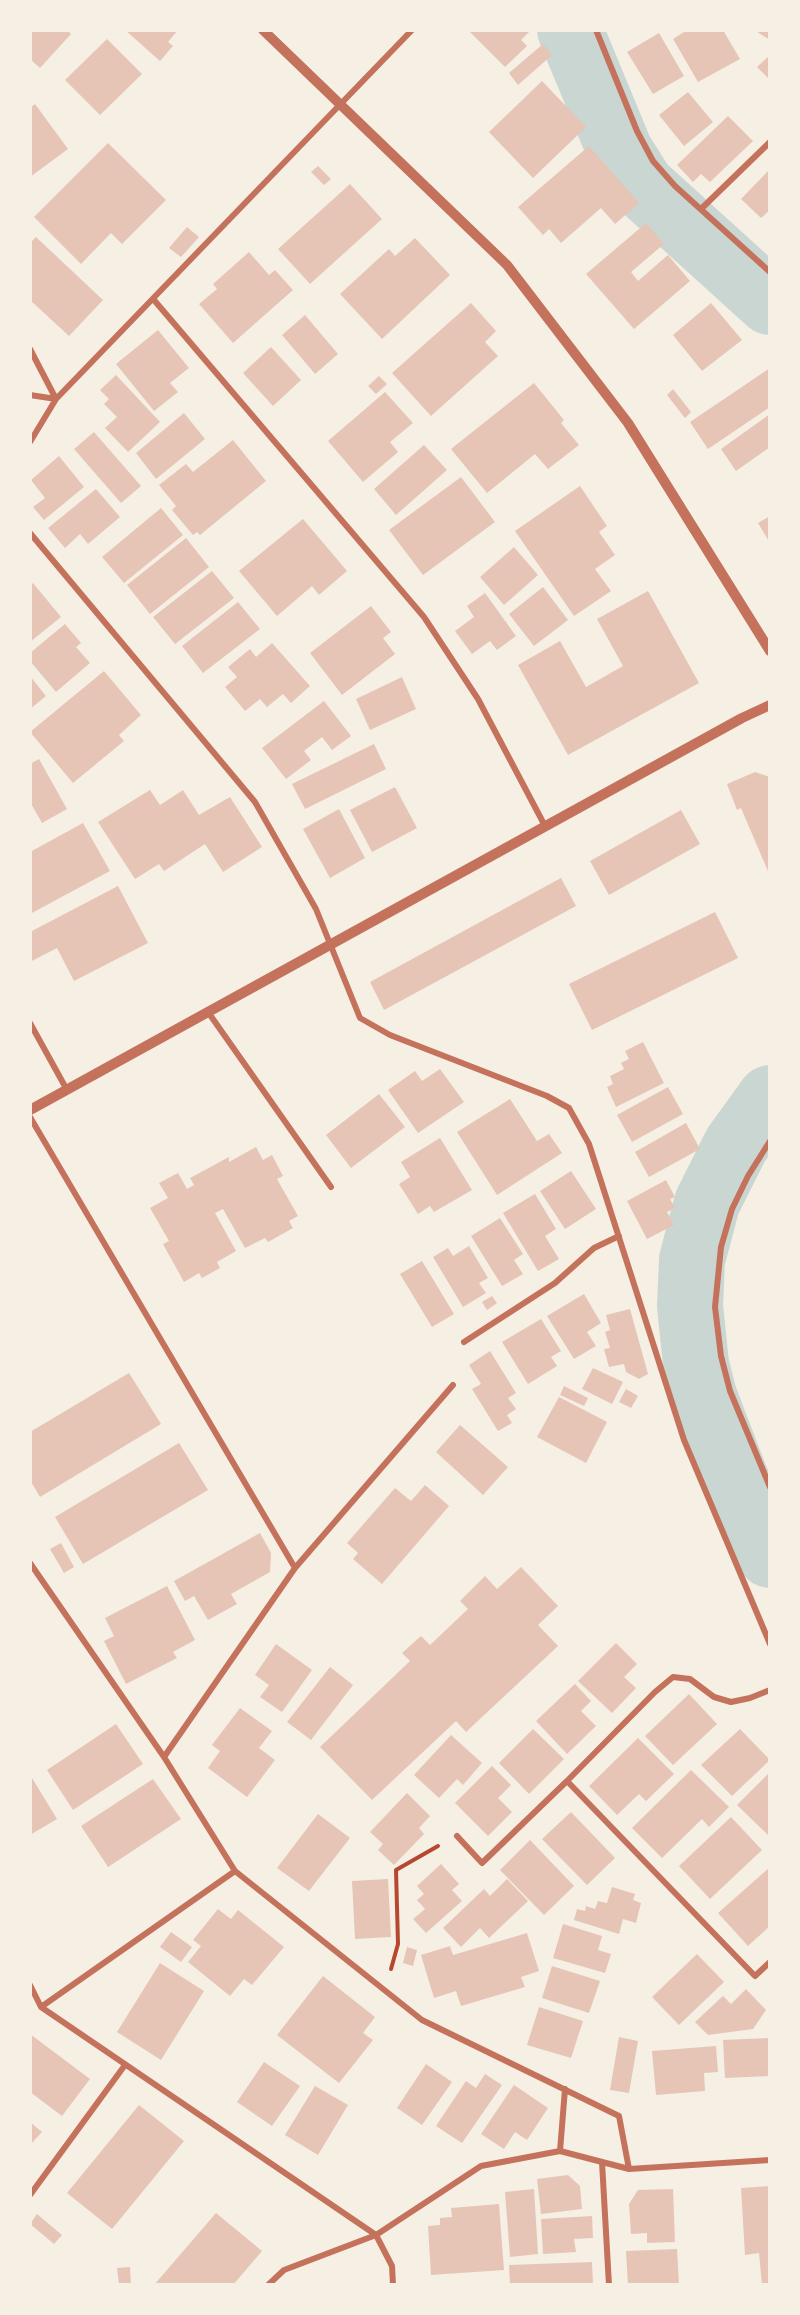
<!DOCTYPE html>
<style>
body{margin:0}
#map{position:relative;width:800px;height:2315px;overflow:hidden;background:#f6efe4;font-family:"Varela Round",sans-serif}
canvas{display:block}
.frame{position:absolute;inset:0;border:32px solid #f6efe4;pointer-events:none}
</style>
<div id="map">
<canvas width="800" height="2315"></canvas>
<div class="frame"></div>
</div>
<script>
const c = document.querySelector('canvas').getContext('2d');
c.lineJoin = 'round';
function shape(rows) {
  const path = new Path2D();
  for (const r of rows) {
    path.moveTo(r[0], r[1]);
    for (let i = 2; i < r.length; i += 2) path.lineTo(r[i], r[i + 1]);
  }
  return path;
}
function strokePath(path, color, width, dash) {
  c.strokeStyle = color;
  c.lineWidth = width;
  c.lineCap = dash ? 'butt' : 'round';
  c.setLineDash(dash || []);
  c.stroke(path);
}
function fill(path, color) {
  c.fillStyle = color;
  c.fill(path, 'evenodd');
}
const river = shape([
 [570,30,620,151,642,186,770,302],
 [770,1098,736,1145,707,1203,692,1260,690,1306,696,1364,704,1396,735,1477,770,1555]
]);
const building = shape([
 [30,30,67,30,71,34,40,68,30,59],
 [125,30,178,30,168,42,173,46,160,61],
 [468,30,531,30,521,40,527,46,505,67],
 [687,30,723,30,740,59,698,82,673,39],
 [754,30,770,30,770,40],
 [659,33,684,76,653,94,627,52],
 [107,39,142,74,100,115,65,80],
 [543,44,552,55,518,85,509,73],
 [770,55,770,80,757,67],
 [542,81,586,127,533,178,489,132],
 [688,92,713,122,684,146,659,115],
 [35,104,68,149,30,177,30,108],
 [728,116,753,141,710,182,701,174,693,182,677,165],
 [108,143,166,200,122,244,111,233,81,264,34,217],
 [589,146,639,203,615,224,601,208,561,243,549,229,543,235,518,207],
 [318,166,331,179,324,185,311,172],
 [770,169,770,210,761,218,741,199],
 [350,184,382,219,310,284,278,249],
 [646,223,664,244,631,272,638,281,668,255,690,281,634,329,586,274],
 [187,227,199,237,181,257,169,248],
 [36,237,103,300,69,336,30,300,30,243],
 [415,238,450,275,382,339,340,294,389,249,395,256],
 [249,252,269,275,275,270,293,290,233,343,199,304,217,289,213,284],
 [471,303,496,331,485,342,498,356,431,416,392,373],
 [711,303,742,340,702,371,673,335],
 [305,315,338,354,315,374,282,335],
 [158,330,189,368,170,383,178,392,154,411,116,364],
 [271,347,301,380,273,406,243,373],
 [770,368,770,407,708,449,690,422],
 [116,375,160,422,128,452,105,428,117,417,104,404,109,399,100,390],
 [379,376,387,384,376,394,368,386],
 [534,383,564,420,561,423,579,445,548,469,535,454,487,493,451,449],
 [673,389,691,412,685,418,667,395],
 [385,392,413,423,390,442,398,452,363,482,328,441],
 [184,413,205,439,156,479,136,453],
 [770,414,770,447,736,471,721,449],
 [94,432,141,486,121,503,74,449],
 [233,440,266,481,200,535,197,532,193,535,172,510,176,506,159,485,186,464,193,472],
 [424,445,447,470,396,515,374,489],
 [59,456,84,487,44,520,33,507,45,498,31,480],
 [461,477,495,522,423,575,389,530],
 [580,486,607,526,599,532,615,555,595,569,611,591,574,616,515,531],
 [96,489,120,517,88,544,80,534,65,548,48,528],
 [161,508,183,535,124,583,102,557],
 [770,516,770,543,758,523],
 [303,519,347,571,319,595,312,586,277,616,239,571],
 [186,538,209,567,150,614,127,585],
 [514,547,538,575,504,605,480,577],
 [212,571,234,598,175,644,153,617],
 [33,583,61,617,30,642,30,586],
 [543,587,568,620,534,646,509,614],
 [648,591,699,683,568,755,518,665,560,641,586,687,623,666,597,619],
 [485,593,516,636,497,650,490,641,472,654,455,631,474,617,467,606],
 [238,602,260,629,203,673,182,646],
 [371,606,391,632,383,638,395,654,342,695,310,653],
 [65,624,81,643,76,647,90,663,56,692,30,661,30,653],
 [272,643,310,686,291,703,283,694,267,707,260,699,245,711,225,687,237,677,228,667,250,649,256,657],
 [104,671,141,715,119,735,124,741,73,783,30,732],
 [30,676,46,696,30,709],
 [402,677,416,709,370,730,356,699],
 [324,701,351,736,332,750,322,737,304,751,311,760,286,779,262,748],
 [374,744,386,769,305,809,292,784],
 [39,759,67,809,42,823,30,802,30,764],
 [755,772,770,777,770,876,741,808,737,810,727,784],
 [395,787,417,828,372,852,350,810],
 [150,790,160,805,183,790,199,815,230,797,262,847,223,872,205,844,164,871,159,864,135,879,98,822],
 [339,809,365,858,330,878,303,829],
 [681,810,700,844,609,895,590,861],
 [83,823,110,871,30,914,30,852],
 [561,878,576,906,384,1010,370,982],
 [118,886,148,943,74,981,57,948,30,962,30,932],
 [715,912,738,958,592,1030,569,984],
 [643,1042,664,1083,616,1107,607,1087,613,1084,610,1076,624,1069,621,1063,629,1059,625,1051],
 [440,1069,464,1102,418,1133,388,1090,415,1071,422,1081],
 [668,1087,683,1114,632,1142,617,1115],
 [379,1094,405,1127,351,1168,326,1135],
 [510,1099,537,1141,549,1134,562,1153,497,1195,457,1132],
 [686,1123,700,1149,649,1177,635,1152],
 [440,1138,472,1190,434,1212,430,1206,418,1214,399,1184,410,1177,401,1162],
 [256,1147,263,1160,272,1155,283,1176,277,1179,298,1216,289,1221,293,1228,268,1242,265,1238,245,1248,223,1209,215,1213,236,1251,217,1262,220,1268,202,1278,199,1273,184,1282,163,1244,169,1241,150,1208,168,1198,159,1183,178,1173,187,1189,194,1185,190,1178,229,1157,229,1162],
 [571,1171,596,1209,565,1229,540,1191],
 [666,1180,675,1197,670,1199,675,1208,667,1212,674,1225,647,1239,627,1201],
 [535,1194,556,1229,545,1236,559,1259,538,1271,503,1213],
 [500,1218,523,1254,514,1260,523,1274,502,1286,471,1236],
 [469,1246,488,1278,479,1283,486,1293,463,1307,433,1257,448,1248,453,1256],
 [422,1261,454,1314,432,1327,400,1274],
 [584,1294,601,1323,587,1332,596,1346,574,1359,547,1316],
 [492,1296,497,1303,487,1310,482,1302],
 [630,1309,648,1374,639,1379,626,1372,624,1364,609,1367,604,1349,610,1348,605,1332,610,1330,606,1315],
 [541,1319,561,1351,551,1357,557,1366,528,1384,502,1342],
 [490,1351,516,1393,508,1398,516,1409,507,1415,512,1423,498,1431,472,1389,481,1384,469,1365],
 [593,1368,623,1382,612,1404,582,1389],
 [129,1373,161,1424,40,1497,30,1480,30,1432],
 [564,1386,588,1398,584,1406,560,1395],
 [626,1389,638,1396,631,1408,619,1402],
 [559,1397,607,1422,586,1463,537,1437],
 [460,1425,508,1467,483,1495,436,1452],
 [179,1443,208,1490,83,1564,55,1517],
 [425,1485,449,1506,382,1584,353,1559,358,1553,347,1543,395,1488,411,1501],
 [260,1533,271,1553,270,1572,231,1594,237,1604,208,1620,194,1596,185,1601,174,1581],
 [61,1543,74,1567,64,1573,50,1549],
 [521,1567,558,1606,538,1625,558,1646,466,1732,456,1721,372,1800,320,1747,410,1661,402,1653,421,1636,430,1645,468,1609,460,1601,485,1576,497,1589],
 [167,1586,195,1640,173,1652,177,1658,126,1684,104,1641,114,1636,105,1618],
 [616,1643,637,1664,624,1677,636,1688,612,1713,578,1681],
 [276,1644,312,1670,282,1712,260,1697,269,1685,255,1675],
 [330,1667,353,1685,311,1740,287,1722],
 [575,1684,591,1701,581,1711,596,1726,567,1754,536,1721],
 [689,1694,717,1724,673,1765,645,1736],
 [240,1708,272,1731,259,1748,275,1760,247,1797,208,1768,220,1751,212,1745],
 [116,1724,143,1764,73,1810,47,1770],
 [533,1729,564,1759,529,1794,499,1763],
 [740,1729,770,1760,732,1796,701,1765],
 [451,1735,482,1763,463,1785,457,1779,439,1798,414,1775],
 [638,1738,674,1774,646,1801,639,1794,617,1815,589,1786],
 [492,1766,511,1785,498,1798,512,1812,488,1836,455,1803],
 [691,1770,729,1807,709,1827,702,1819,662,1858,632,1828],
 [770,1772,770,1837,737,1805],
 [32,1778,57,1819,30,1835,30,1780],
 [153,1779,181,1819,108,1867,81,1826],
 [407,1793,430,1816,419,1828,424,1834,394,1865,378,1850,383,1844,370,1832],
 [571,1812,615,1858,587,1885,542,1839],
 [318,1814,350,1838,309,1891,277,1868],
 [731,1817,762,1850,710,1899,679,1866],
 [530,1840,574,1886,544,1915,500,1870],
 [441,1864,459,1884,452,1890,462,1901,426,1933,413,1919,425,1909,417,1900,424,1894,417,1886],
 [770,1867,770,1926,748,1946,718,1913],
 [388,1879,391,1937,355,1939,352,1881],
 [507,1879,528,1901,489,1938,480,1928,461,1947,443,1928,484,1889,490,1896],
 [612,1887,635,1894,633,1900,641,1903,636,1923,623,1919,619,1934,574,1920,577,1909,585,1911,586,1906,595,1909,598,1901,607,1903],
 [218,1909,231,1919,238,1910,284,1947,252,1985,244,1979,230,1996,188,1962,201,1946,193,1940],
 [563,1924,602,1936,598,1950,611,1954,605,1973,553,1958],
 [171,1932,192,1947,181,1962,160,1947],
 [527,1933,539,1971,521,1977,525,1987,461,2006,456,1991,434,1998,421,1955,450,1946,453,1955],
 [407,1947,417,1950,413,1966,403,1963],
 [697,1954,724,1982,679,2025,652,1997],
 [160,1963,204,1991,161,2060,117,2032],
 [552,1966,600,1981,589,2013,542,1998],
 [323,1976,375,2017,363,2033,373,2040,339,2083,277,2035],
 [746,1989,766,2010,753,2029,708,2035,695,2022,723,1996,731,2004],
 [539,2007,583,2021,571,2058,527,2045],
 [30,2034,90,2079,62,2116,30,2092],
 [619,2037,638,2041,629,2093,610,2090],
 [770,2038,770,2076,725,2078,723,2040],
 [716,2046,718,2072,704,2073,705,2091,656,2095,652,2051],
 [264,2062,300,2086,272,2126,237,2102],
 [426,2064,452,2082,422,2125,397,2108],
 [485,2074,502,2085,462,2143,436,2126,466,2081,476,2088],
 [514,2085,548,2108,527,2140,515,2132,504,2149,481,2134],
 [315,2086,348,2105,318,2155,285,2135],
 [139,2105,184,2141,112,2229,67,2193],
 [30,2122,42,2132,30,2145],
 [568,2175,580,2186,582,2209,541,2214,537,2179],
 [770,2186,770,2284,762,2285,759,2253,745,2255,741,2188],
 [534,2189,538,2254,510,2257,505,2192],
 [673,2189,675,2242,647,2243,647,2233,631,2234,629,2204,638,2190],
 [499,2204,504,2270,431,2275,428,2226,440,2225,440,2218,452,2217,451,2208],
 [216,2213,262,2251,233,2285,154,2285],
 [37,2214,62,2235,54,2244,30,2224],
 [592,2216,593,2238,574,2239,576,2252,543,2254,541,2219],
 [677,2249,679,2285,628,2285,626,2251],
 [592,2262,593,2285,510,2285,509,2265],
 [130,2267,131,2285,119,2285,117,2268]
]);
const path = shape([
 [391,1969,398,1944,396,1870,438,1846]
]);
const minor = shape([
 [596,30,637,131,653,161,675,186,770,272],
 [701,209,770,142],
 [154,300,424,617,478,699,545,826],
 [30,349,56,399,30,395],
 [30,442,56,399,412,30],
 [30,533,255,802,316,909,360,1018,390,1035,547,1096,569,1108,589,1144,684,1440,770,1644],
 [208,1012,331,1187],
 [30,1023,67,1090],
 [30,1117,295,1568,164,1757],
 [770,1141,748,1176,732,1209,721,1247,715,1307,721,1356,730,1391,770,1487],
 [464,1342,555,1283,594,1248,619,1236],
 [30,1563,164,1757,235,1871,422,2020,619,2116,629,2169],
 [295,1568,453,1385],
 [770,1690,750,1698,731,1702,714,1697,690,1679,673,1677,655,1692,567,1781,755,1976,770,1962],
 [457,1836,482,1863,567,1781],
 [30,1985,41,2007,376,2235,392,2266,393,2285],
 [41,2007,235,1871],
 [560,2151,565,2089],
 [602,2162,609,2285],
 [30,2195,125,2065],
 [268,2285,284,2270,376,2235,481,2166,560,2151,629,2169,770,2160]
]);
const tertiary = shape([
 [263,30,507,265,628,423,770,651],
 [30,1110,742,718,770,705]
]);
strokePath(river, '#c9d6d2', 66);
fill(building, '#e6c5b7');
strokePath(path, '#b5482f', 4);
strokePath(minor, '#c5725c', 6);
strokePath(tertiary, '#c5725c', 10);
</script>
